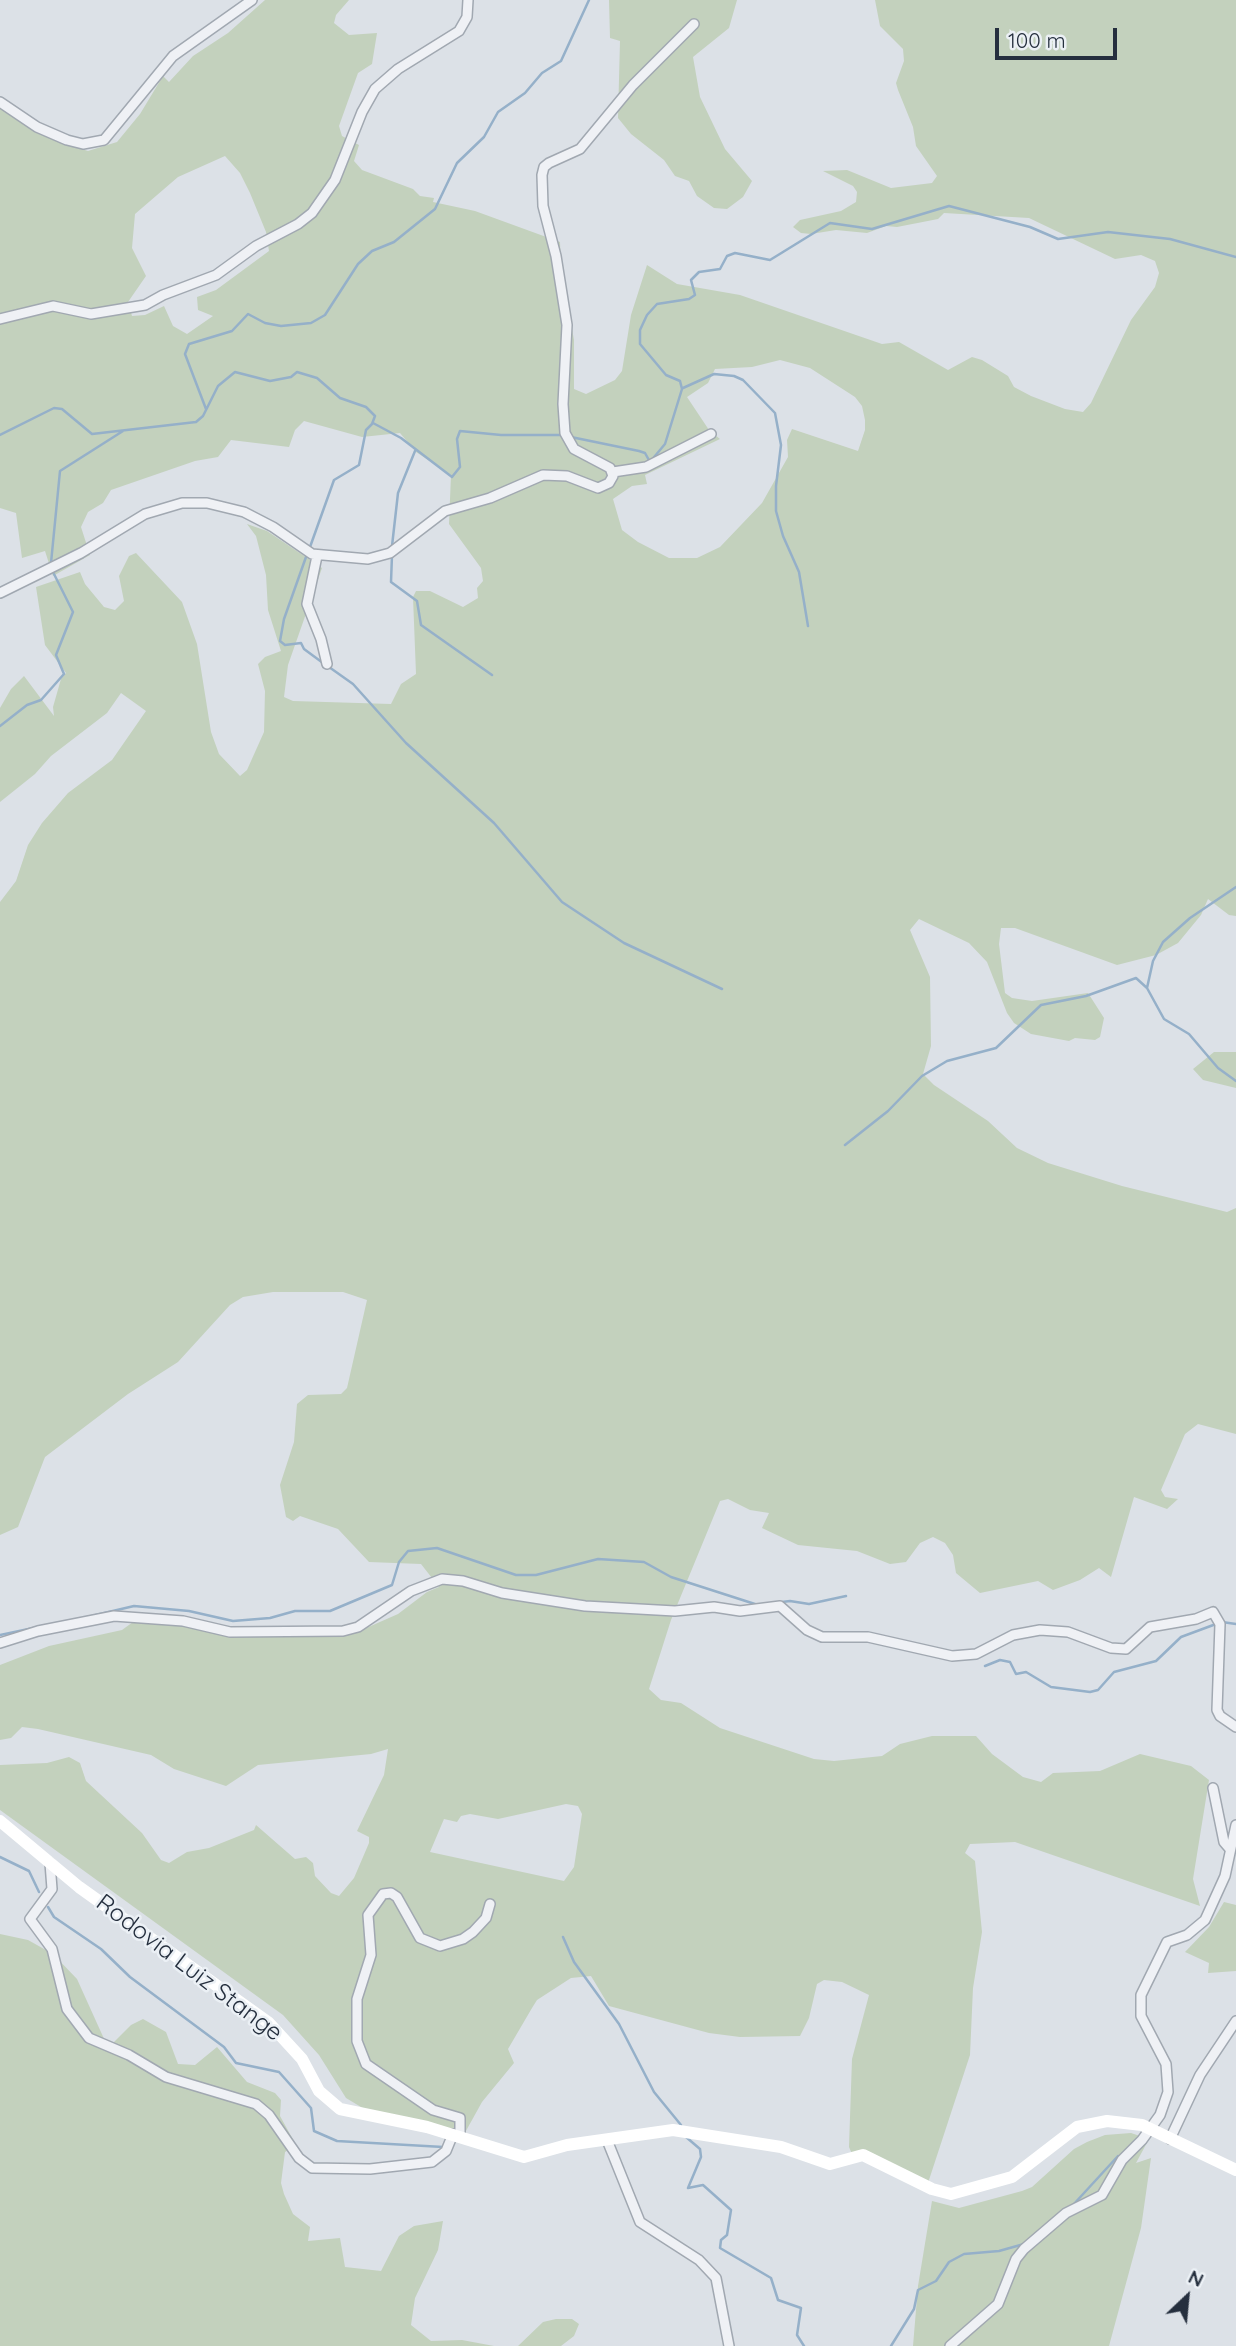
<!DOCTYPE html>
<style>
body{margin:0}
#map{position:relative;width:1236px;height:2346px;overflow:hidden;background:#dce1e7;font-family:Quicksand,sans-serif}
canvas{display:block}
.north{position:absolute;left:1152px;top:2262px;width:70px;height:70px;-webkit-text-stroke:5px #ebf0f5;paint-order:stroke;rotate:26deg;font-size:19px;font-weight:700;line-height:28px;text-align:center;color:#252f3e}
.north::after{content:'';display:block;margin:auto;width:24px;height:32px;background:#252f3e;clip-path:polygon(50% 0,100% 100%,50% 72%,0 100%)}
.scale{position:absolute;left:995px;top:28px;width:122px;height:32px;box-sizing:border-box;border:4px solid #252f3e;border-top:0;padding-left:9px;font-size:21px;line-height:24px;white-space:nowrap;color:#252f3e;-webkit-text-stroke:5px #ebf0f5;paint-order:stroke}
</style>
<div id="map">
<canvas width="1236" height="2346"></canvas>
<div class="north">N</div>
<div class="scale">100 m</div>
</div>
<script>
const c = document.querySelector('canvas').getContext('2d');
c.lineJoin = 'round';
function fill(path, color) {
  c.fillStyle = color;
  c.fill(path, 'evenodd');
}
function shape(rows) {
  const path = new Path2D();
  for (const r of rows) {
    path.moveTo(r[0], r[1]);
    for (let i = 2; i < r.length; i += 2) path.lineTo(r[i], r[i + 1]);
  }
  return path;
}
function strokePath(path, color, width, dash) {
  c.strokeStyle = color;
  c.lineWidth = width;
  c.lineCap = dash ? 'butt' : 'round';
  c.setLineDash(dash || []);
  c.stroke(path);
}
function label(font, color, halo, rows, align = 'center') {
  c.font = font + ' Quicksand,sans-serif';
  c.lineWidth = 5;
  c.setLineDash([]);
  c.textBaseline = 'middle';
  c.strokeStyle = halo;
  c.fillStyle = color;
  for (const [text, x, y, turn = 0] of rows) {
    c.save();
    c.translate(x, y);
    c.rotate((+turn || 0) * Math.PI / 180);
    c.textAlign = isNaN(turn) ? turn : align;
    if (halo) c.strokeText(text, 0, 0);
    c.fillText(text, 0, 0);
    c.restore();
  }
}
const green = shape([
 [265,0,349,0,336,15,334,23,349,35,377,33,372,64,358,73,339,126,342,136,359,145,354,161,362,170,413,189,420,196,434,198,433,202,475,211,560,242,561,271,574,340,574,389,586,394,615,380,622,371,631,315,647,265,677,284,740,295,882,344,899,342,948,370,972,357,982,360,1008,376,1014,387,1031,396,1065,409,1083,412,1091,403,1131,320,1155,287,1159,273,1155,261,1141,255,1115,259,1029,218,944,213,938,219,897,227,886,226,867,233,836,230,811,234,801,233,793,227,800,220,841,211,856,202,857,192,853,186,823,171,847,170,891,188,932,183,937,176,916,146,913,127,898,90,896,83,904,61,903,49,880,26,875,0,1236,0,1236,916,1229,915,1208,899,1201,915,1178,943,1156,955,1117,965,1015,928,1001,928,999,944,1005,993,1012,998,1032,1001,1088,993,1104,1018,1100,1037,1095,1040,1075,1038,1069,1041,1031,1034,1014,1023,1007,1013,987,962,969,943,919,919,910,930,930,977,931,1046,923,1074,934,1085,988,1121,1017,1148,1048,1163,1122,1186,1227,1212,1236,1208,1236,1434,1198,1424,1185,1434,1161,1490,1165,1497,1178,1499,1167,1509,1134,1497,1111,1577,1099,1568,1080,1580,1053,1590,1038,1581,980,1593,956,1573,953,1555,945,1543,933,1537,920,1543,906,1562,890,1564,857,1551,798,1545,762,1528,769,1513,750,1510,728,1499,720,1501,671,1620,649,1689,661,1700,681,1703,720,1728,814,1759,834,1761,882,1756,900,1744,932,1736,976,1736,992,1754,1023,1777,1041,1782,1053,1773,1100,1771,1140,1754,1191,1766,1209,1780,1193,1879,1200,1906,1015,1842,970,1844,965,1853,975,1861,982,1932,973,1988,970,2055,927,2186,852,2154,849,2147,852,2059,869,1995,842,1982,824,1980,817,1984,809,2018,800,2036,740,2037,709,2033,609,2006,591,1976,571,1978,537,2000,532,2008,508,2049,514,2063,482,2102,462,2138,366,2110,346,2098,319,2055,283,2015,0,1810,0,1765,47,1763,69,1757,80,1763,86,1781,142,1833,161,1860,169,1863,187,1852,209,1848,254,1830,256,1825,295,1859,306,1857,313,1863,315,1876,331,1893,339,1896,354,1878,369,1843,369,1837,357,1831,384,1775,388,1749,371,1754,258,1765,226,1786,174,1769,151,1755,38,1729,22,1727,11,1738,0,1740,0,1665,49,1646,122,1630,133,1622,220,1626,247,1634,354,1633,358,1628,364,1629,398,1614,427,1592,439,1587,421,1564,369,1562,338,1529,300,1516,293,1521,286,1517,280,1485,294,1442,297,1404,308,1395,341,1394,347,1388,367,1300,343,1292,273,1292,243,1297,230,1305,178,1362,128,1394,45,1457,18,1527,0,1535,0,902,16,881,28,845,42,823,68,793,112,760,146,711,121,693,107,713,51,756,35,774,0,802,0,708,11,689,24,676,54,716,53,707,61,679,66,673,45,645,36,587,80,572,85,584,104,607,115,610,124,601,119,576,129,556,136,553,182,602,197,644,211,732,219,754,240,776,247,770,264,732,265,691,258,664,265,657,281,651,268,610,266,575,256,536,247,524,267,531,322,568,288,665,284,697,293,701,391,704,401,684,416,674,413,597,416,591,430,591,463,607,478,598,477,588,483,581,481,568,449,524,451,475,416,452,400,433,362,437,304,421,295,430,289,447,231,440,218,457,195,461,111,490,103,503,88,512,81,527,90,555,53,576,45,551,22,558,16,513,0,508,0,102,60,142,88,151,117,142,140,114,163,76,169,82,193,56,228,33],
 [225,156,240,173,250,193,266,232,269,251,216,290,197,297,198,310,213,316,187,334,173,326,164,306,145,315,132,316,128,302,146,276,132,248,135,214,178,177],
 [780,360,810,368,855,397,862,406,865,420,865,430,858,451,792,429,787,440,788,457,762,503,720,547,697,558,669,558,638,542,622,530,613,499,632,486,647,484,645,475,720,439,709,430,687,397,708,383,715,369,752,367],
 [566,1804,578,1806,582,1814,574,1867,564,1881,430,1852,444,1819,457,1822,461,1816,470,1814,498,1819],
 [609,0,737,0,729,28,693,57,700,97,725,149,752,181,743,197,727,209,714,208,697,196,689,181,675,176,664,160,631,134,618,118,620,41,610,38],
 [1214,1052,1236,1052,1236,1088,1203,1080,1193,1069],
 [1224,1902,1236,1905,1236,1971,1208,1973,1209,1963,1185,1952,1209,1927],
 [0,1934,28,1940,53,1954,77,1979,105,2041,113,2043,131,2025,143,2019,166,2032,178,2064,195,2065,217,2047,247,2082,275,2093,281,2100,280,2116,296,2145,285,2152,281,2183,284,2194,293,2214,310,2227,308,2241,340,2238,345,2267,381,2271,399,2236,414,2226,443,2221,438,2250,415,2298,411,2325,431,2341,462,2340,494,2346,0,2346],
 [1131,2133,1149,2139,1136,2163,1151,2158,1141,2228,1109,2346,913,2346,918,2286,932,2201,959,2208,1022,2191,1032,2187,1074,2149,1087,2142,1105,2135],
 [556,2319,572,2319,579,2324,574,2336,561,2346,518,2346,543,2322]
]);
const stream = shape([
 [683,388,714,374,734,376,743,380,775,413,781,445,776,486,776,511,783,536,799,572,808,626],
 [206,409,185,354,189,344,232,331,248,314,265,323,281,326,311,323,325,315,358,264,372,251,394,242,435,209,457,163,484,137,498,112,525,93,542,73,561,61,589,0],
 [373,423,401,438,452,477,460,467,457,439,460,431,501,435,560,435],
 [0,435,54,408,62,409,92,434,196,422,203,416,218,386,235,372,270,381,291,377,297,372,317,378,340,398,366,407,375,416,372,424,366,430,359,465,334,480,310,547],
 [571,437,639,451,645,453,650,462,665,444,682,389,680,381,666,375,640,344,640,330,647,315,657,304,689,299,695,295,691,280,699,272,720,269,727,256,735,253,770,260,830,223,872,229,949,206,1030,227,1058,239,1108,232,1170,239,1236,257],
 [392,546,398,493,415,451],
 [392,555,391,582,417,601,421,625,492,675],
 [306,557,284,619,280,641,285,645,301,643,304,649,323,663],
 [51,563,60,471,123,431],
 [329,667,353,684,406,743,494,823,562,902,624,943,722,989],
 [0,726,27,705,41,700,64,674,56,655,73,612,54,574],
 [1147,988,1153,961,1163,942,1190,918,1236,887],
 [845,1145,888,1111,922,1076,947,1061,996,1048,1041,1005,1086,996,1136,978,1147,988,1164,1019,1189,1034,1218,1068,1236,1081],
 [774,1603,790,1601,809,1604,846,1596],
 [83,1618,134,1606,189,1611,233,1621,270,1618,295,1611,330,1611,392,1585,399,1562,408,1551,437,1548,516,1575,536,1575,598,1559,644,1562,671,1577,758,1605],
 [1222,1622,1236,1624],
 [0,1635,38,1627],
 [985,1666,1000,1660,1010,1662,1016,1674,1026,1672,1051,1687,1090,1692,1098,1690,1114,1672,1156,1661,1181,1637,1216,1624],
 [0,1857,29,1871,39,1892],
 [48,1907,54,1917,101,1949,130,1977,224,2047,236,2063,279,2072,311,2108,314,2131,337,2141,443,2147],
 [563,1937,574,1962,619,2024,654,2092,681,2125],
 [686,2137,700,2149,701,2157,688,2188,703,2185,731,2210,727,2235,721,2240,720,2248,771,2278,778,2300,801,2308,797,2335,804,2346],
 [1073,2205,1118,2156],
 [891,2346,914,2309,918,2290,936,2281,949,2262,964,2254,999,2251,1024,2244]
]);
const street = shape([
 [0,102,37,127,67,140,83,144,104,140,173,56,252,0],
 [0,319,53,306,91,314,145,305,163,295,216,275,256,246,298,224,312,213,335,180,362,112,375,89,398,69,459,31,467,17,468,0],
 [613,472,646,467,711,434],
 [317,556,307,604,321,639,327,664],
 [0,593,81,553,145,514,182,503,207,503,244,512,273,527,312,554,368,559,390,553,445,511,490,498,543,475,567,476,598,488,609,483,613,476,610,468,574,449,565,433,563,404,567,325,556,256,543,206,542,175,544,167,549,163,580,149,633,85,694,24],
 [0,1643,38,1631,114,1616,183,1621,230,1632,343,1631,358,1627,411,1591,442,1579,463,1581,502,1593,585,1606,675,1611,714,1607,740,1611,780,1606,807,1630,822,1637,868,1637,952,1656,976,1654,1013,1635,1040,1630,1068,1632,1111,1648,1126,1649,1150,1627,1196,1619,1213,1612,1220,1624,1217,1710,1220,1716,1236,1727],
 [1213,1788,1224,1842,1230,1849],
 [50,1863,52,1889,30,1919,52,1949,67,2009,89,2038,129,2055,166,2077,256,2104,269,2115,299,2158,312,2168,370,2169,432,2162,446,2151,453,2134],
 [460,2136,460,2118,433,2110,366,2064,357,2041,357,1999,371,1955,368,1915,383,1894,391,1893,397,1897,420,1938,440,1946,463,1939,473,1932,486,1918,490,1904],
 [1170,2139,1200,2075,1236,2021],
 [607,2140,640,2222,699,2260,716,2278,729,2346],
 [950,2346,998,2304,1016,2259,1024,2249,1066,2213,1102,2195,1122,2160,1142,2140,1160,2115,1168,2092,1166,2064,1141,2016,1141,1995,1167,1942,1187,1935,1205,1920,1225,1876,1236,1825]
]);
const secondary = shape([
 [0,1821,79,1887,269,2023,302,2059,319,2091,340,2109,427,2127,524,2157,567,2145,673,2130,781,2147,830,2164,863,2155,932,2189,951,2194,1012,2177,1077,2127,1107,2121,1142,2125,1236,2170]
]);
const streetNames = [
 ["Rodovia Luiz Stange",189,1968,37]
];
fill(green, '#c3d1bd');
strokePath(stream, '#95b0c9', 2.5);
strokePath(street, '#a1a8b1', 12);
strokePath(street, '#eff1f5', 9);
strokePath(secondary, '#fff', 12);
label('24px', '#252f3e', '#ebf0f5', streetNames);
</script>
